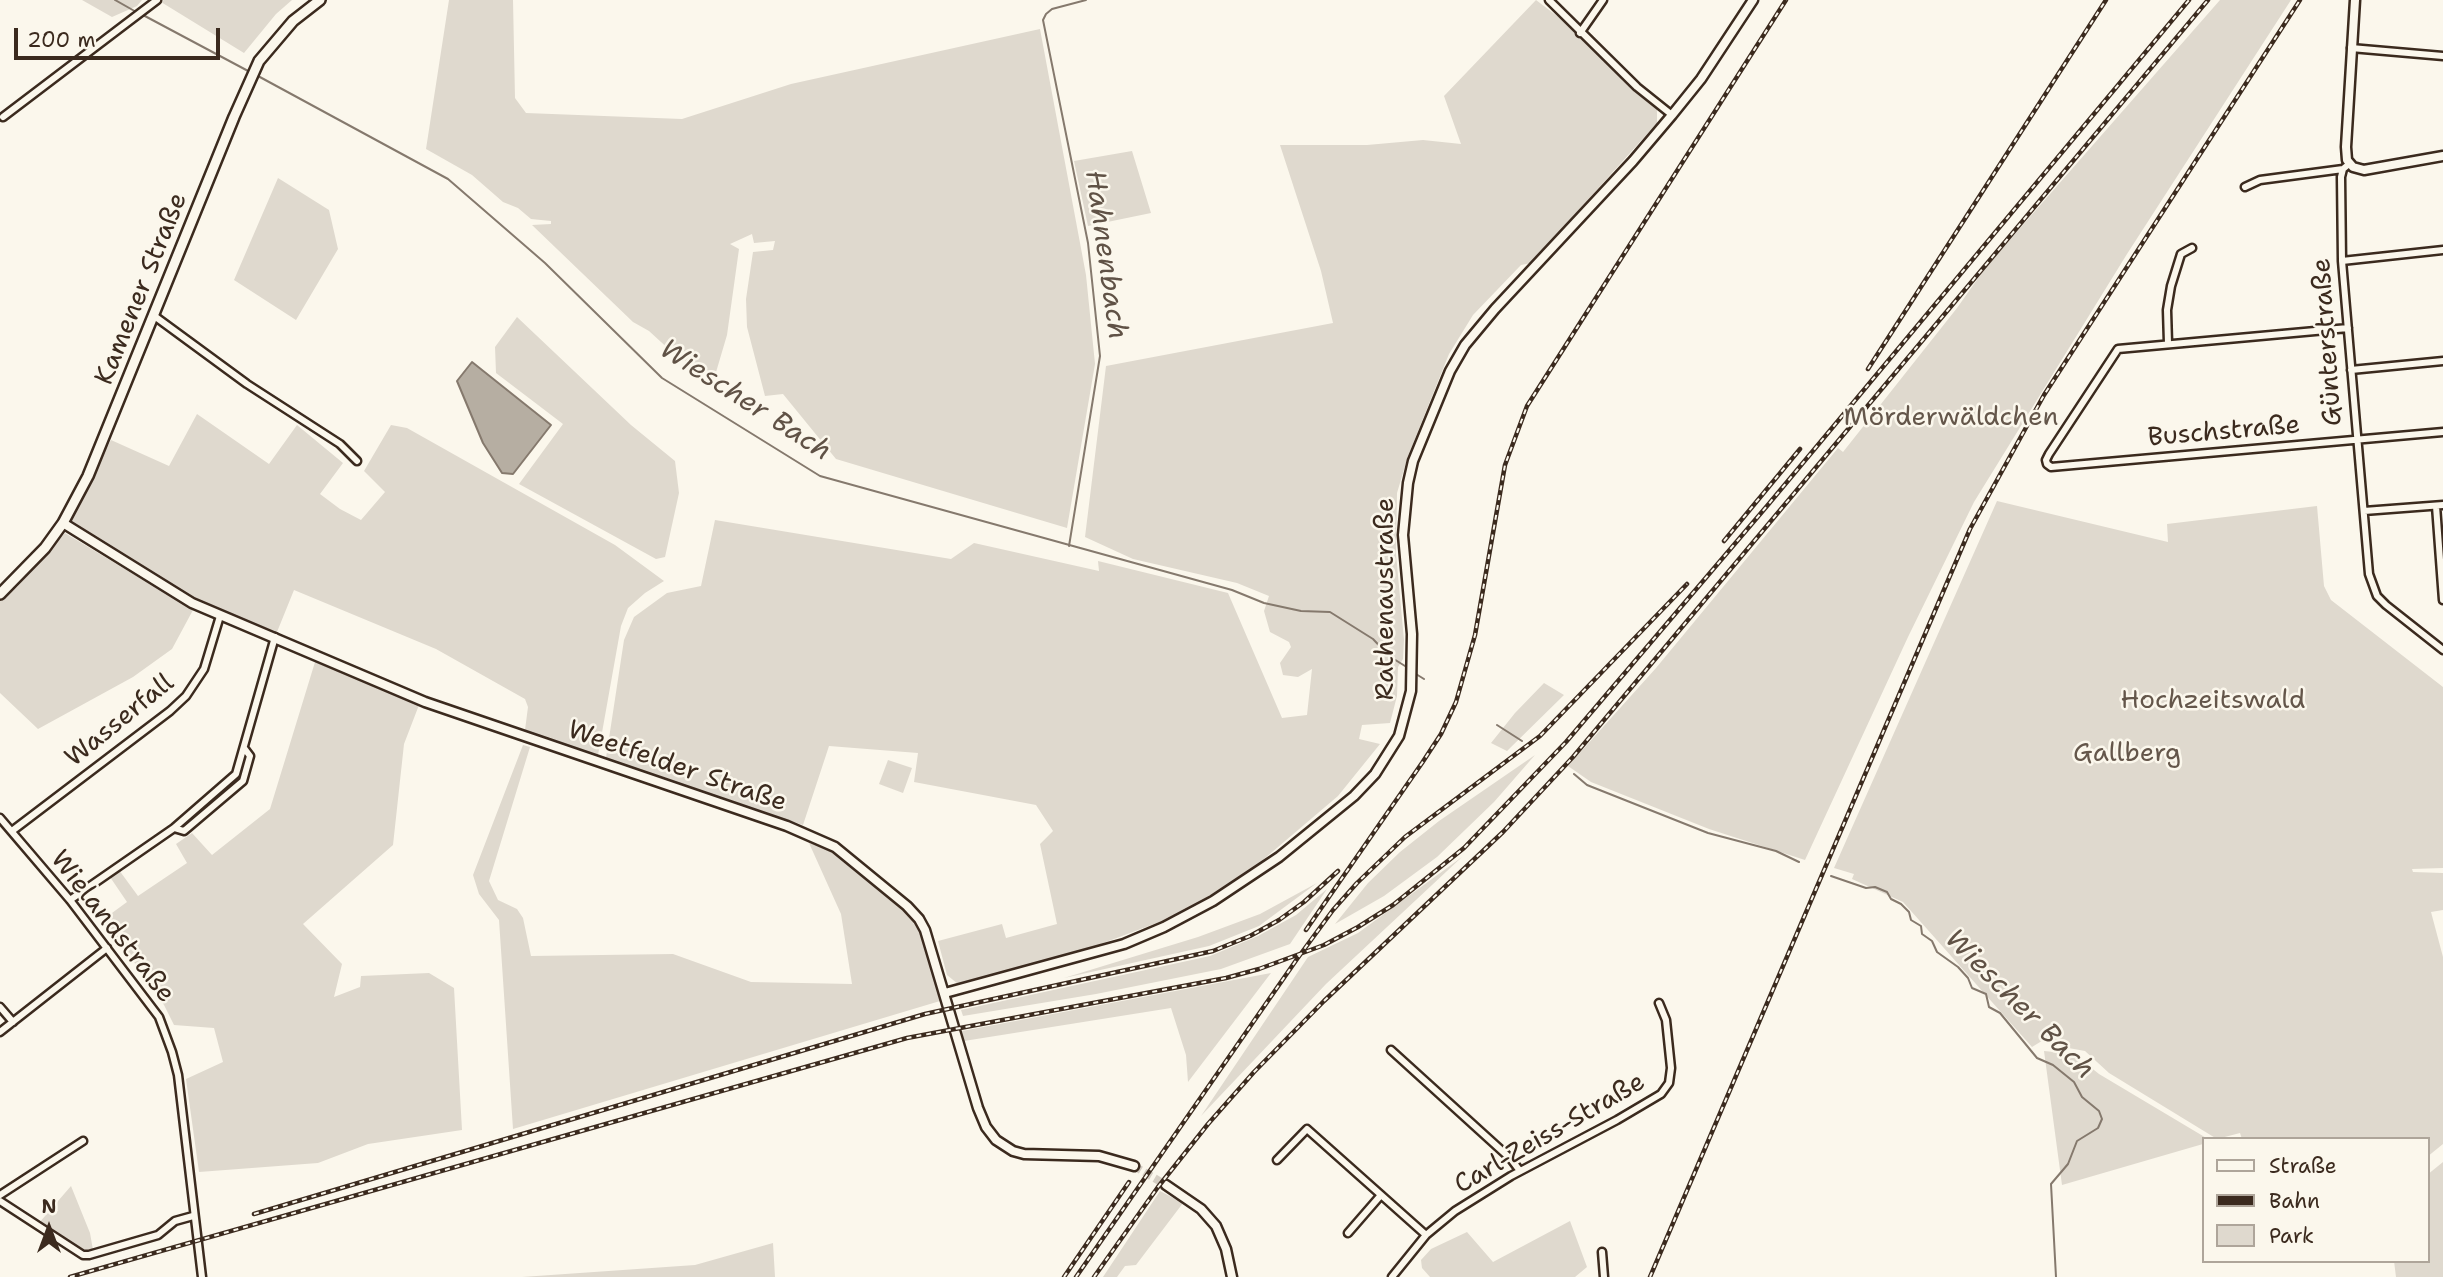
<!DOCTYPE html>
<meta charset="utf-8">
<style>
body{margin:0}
#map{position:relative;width:2443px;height:1277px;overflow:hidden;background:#fbf7ec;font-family:"Shantell Sans",sans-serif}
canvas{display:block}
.legend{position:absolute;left:2202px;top:1137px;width:228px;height:126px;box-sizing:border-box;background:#fbf7ec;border:2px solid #aea59a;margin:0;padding:9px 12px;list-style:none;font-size:21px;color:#3b2a1e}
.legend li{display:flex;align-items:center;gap:14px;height:35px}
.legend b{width:35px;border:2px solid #aea59a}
.north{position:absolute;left:14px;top:1193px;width:70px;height:70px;-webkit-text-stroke:5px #fbf7ec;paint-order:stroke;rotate:0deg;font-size:19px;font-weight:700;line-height:28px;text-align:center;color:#3b2a1e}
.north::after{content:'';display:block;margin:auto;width:24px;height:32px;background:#3b2a1e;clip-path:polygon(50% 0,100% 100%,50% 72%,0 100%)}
.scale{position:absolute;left:14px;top:28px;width:206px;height:32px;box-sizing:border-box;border:4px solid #3b2a1e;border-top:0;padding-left:9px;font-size:21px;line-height:24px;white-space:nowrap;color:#3b2a1e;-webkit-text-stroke:5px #fbf7ec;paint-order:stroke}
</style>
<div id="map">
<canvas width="2443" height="1277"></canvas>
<ul class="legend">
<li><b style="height:9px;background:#fbf7ec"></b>Straße</li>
<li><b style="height:9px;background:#3b2a1e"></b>Bahn</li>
<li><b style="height:19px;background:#dfd9ce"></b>Park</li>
</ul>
<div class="north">N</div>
<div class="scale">200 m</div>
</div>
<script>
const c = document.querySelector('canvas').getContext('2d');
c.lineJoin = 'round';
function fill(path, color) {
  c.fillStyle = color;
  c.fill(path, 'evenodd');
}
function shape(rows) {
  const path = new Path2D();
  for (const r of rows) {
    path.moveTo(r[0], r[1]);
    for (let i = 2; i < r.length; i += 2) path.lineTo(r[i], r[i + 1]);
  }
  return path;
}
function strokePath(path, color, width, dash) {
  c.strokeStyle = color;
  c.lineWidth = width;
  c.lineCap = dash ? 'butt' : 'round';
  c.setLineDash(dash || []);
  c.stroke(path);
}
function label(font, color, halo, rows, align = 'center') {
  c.font = font + ' "Shantell Sans",sans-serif';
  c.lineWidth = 5;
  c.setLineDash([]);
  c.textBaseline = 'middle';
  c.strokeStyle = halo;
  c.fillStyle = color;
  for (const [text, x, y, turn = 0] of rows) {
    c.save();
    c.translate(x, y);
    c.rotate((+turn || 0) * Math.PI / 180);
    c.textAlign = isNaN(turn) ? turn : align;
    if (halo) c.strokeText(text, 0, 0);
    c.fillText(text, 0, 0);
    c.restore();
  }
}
const green = shape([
 [82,0,142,0,137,6,112,17],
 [164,0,292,0,276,14,244,53,161,2],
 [449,0,513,0,515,98,526,113,682,119,791,84,1040,29,1086,275,1095,364,1067,528,836,459,783,394,765,396,747,327,746,299,753,252,773,250,775,241,754,243,752,234,730,244,739,249,727,335,714,379,673,353,649,331,633,322,532,225,551,224,551,221,531,219,518,208,503,202,472,175,426,149],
 [1536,0,1561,19,1657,109,1657,123,1531,263,1521,265,1473,315,1449,354,1408,456,1397,493,1396,554,1404,640,1403,659,1398,667,1397,696,1390,723,1362,725,1359,739,1380,744,1338,796,1258,864,1198,903,1162,921,1098,945,958,984,947,975,938,941,1002,924,1006,938,1057,924,1040,844,1053,831,1036,805,914,782,918,753,829,746,803,825,606,758,624,640,634,617,667,593,701,586,715,520,951,559,974,543,1099,571,1098,561,1228,593,1282,718,1307,715,1312,669,1298,677,1283,675,1280,663,1291,647,1289,642,1270,632,1264,611,1269,596,1237,583,1133,559,1085,537,1106,366,1333,323,1321,271,1280,145,1367,145,1423,140,1461,144,1444,96],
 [2220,0,2291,0,2127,254,1974,502,1908,637,1805,860,1709,829,1591,782,1568,766,1656,668,1838,448,1843,452,1957,308,1986,267],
 [1132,151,1151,213,1088,226,1074,161],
 [278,178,329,210,338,249,296,320,234,280],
 [517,317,631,425,675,461,679,493,665,557,656,559,519,484,563,424,496,373,495,347],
 [197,414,269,464,297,425,343,463,320,494,340,509,361,520,385,492,364,471,391,425,407,428,615,545,664,581,645,593,628,608,621,626,598,755,525,730,528,707,525,699,436,649,294,590,277,632,203,603,66,521,111,440,169,466],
 [1997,501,2168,542,2167,524,2317,506,2324,586,2331,600,2443,687,2443,868,2412,869,2413,872,2443,873,2443,910,2431,912,2443,957,2443,1144,2427,1157,2427,1139,2242,1139,2240,1133,2217,1139,2109,1073,2085,1051,2052,1045,2045,1039,2032,1047,1903,902,1852,879,1854,874,1834,868],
 [65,533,193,610,172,649,133,677,38,729,0,693,0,601,17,587],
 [315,662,419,705,404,744,393,845,303,924,342,964,334,997,360,987,361,976,429,973,454,988,462,1130,368,1144,318,1163,199,1172,186,1079,223,1062,214,1028,174,1025,164,1005,137,966,101,921,127,902,110,877,119,870,138,896,187,863,176,844,192,833,212,855,270,809],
 [1544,683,1564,695,1507,751,1491,743,1515,713],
 [523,745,530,747,489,881,498,900,517,909,523,918,531,956,673,954,751,982,852,984,841,914,809,843,834,851,904,908,923,932,940,1001,513,1129,499,920,479,894,473,875],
 [1535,755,1494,802,1437,857,1384,896,1335,924,1368,883,1400,852,1439,821],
 [888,760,912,768,903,793,879,784],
 [1462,857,1326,984,1201,1116,1308,957,1358,933],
 [1317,883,1259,926,1209,946,1064,978,1198,937,1260,914],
 [1327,889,1290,944,1221,969,1096,994,963,1016,961,1010,1210,956,1258,936,1296,915],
 [1271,973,1188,1082,1186,1055,1171,1008,964,1041,962,1031],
 [2044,1051,2074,1054,2099,1074,2208,1139,2203,1139,2203,1144,2062,1185],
 [2443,1162,2443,1277,2396,1277,2394,1261,2427,1261,2427,1175],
 [71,1186,90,1233,93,1250,85,1251,73,1245,39,1223],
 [1160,1191,1183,1203,1136,1265,1125,1266,1117,1277,1103,1277],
 [1570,1221,1587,1267,1575,1277,1430,1277,1422,1268,1421,1260,1431,1249,1467,1232,1493,1262],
 [773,1243,775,1277,522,1277,695,1265]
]);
const water = shape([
 [472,362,551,425,513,474,502,473,483,443,457,381,472,362]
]);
const stream = shape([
 [115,0,138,13],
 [143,15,250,72],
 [258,76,448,179,545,263,662,378,820,476,1232,590,1264,603,1301,611,1330,612,1373,639,1389,656,1405,666],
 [1069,546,1100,356,1088,243,1043,20,1046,14,1052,9,1086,0],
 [1416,674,1424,679],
 [1497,725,1522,741],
 [1574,774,1587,785,1708,833,1776,851,1799,862],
 [1831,876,1866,888,1875,887,1887,892,1891,899,1901,904,1909,912,1911,920,1921,926,1922,934,1932,941,1937,952,1958,967,1968,978,1972,988,1986,994,1989,1007,2000,1013,2037,1058,2053,1065,2074,1082,2082,1097,2099,1111,2102,1119,2098,1128,2077,1141,2068,1164,2051,1184,2056,1277]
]);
const tertiaryTunnel = shape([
 [1134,1166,1166,1185]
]);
const minor = shape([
 [1549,0,1637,87,1672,115],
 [1580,33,1603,0],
 [2351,48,2443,56],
 [3,117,157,0],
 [2349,164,2343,169,2341,177,2342,261,2369,574,2377,596,2386,605,2443,650],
 [2245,187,2260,180,2343,169],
 [2342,261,2443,250],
 [153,315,247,384,340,444,357,461],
 [2348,328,2118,349,2049,454,2046,460,2047,464,2051,467,2443,432],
 [2168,343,2167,310,2171,286,2181,254,2192,248],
 [2351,370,2443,361],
 [2436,506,2443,600],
 [2364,511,2443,505],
 [0,818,70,900,159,1017,172,1052,178,1075,202,1277],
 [174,828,184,831,243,781,250,756,244,748],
 [12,831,170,711,186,696,204,669,220,616],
 [70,900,174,828,236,774,275,637],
 [0,1007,13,1022],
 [0,1032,107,948],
 [1391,1050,1511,1159,1520,1171],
 [1277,1160,1307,1129,1426,1235],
 [0,1195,83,1141],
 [0,1201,83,1255,89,1255,158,1235,175,1221,193,1216],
 [1348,1233,1381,1195],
 [1602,1252,1604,1277],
 [1392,1277,1426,1235,1455,1211,1511,1176,1617,1120,1661,1094,1669,1083,1671,1068,1666,1020,1659,1003]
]);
const tertiary = shape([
 [2355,0,2346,147,2347,160,2353,167,2364,170,2443,156],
 [63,523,192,603,425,702,787,826,835,847,907,906,919,919,925,930,978,1108,986,1127,996,1140,1013,1151,1024,1154,1099,1156,1134,1166],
 [945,993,1124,944,1164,927,1213,901,1279,857,1354,796,1375,774,1399,736,1411,691,1412,634,1403,535,1408,483,1413,461,1450,371,1465,345,1495,309,1633,161,1672,115,1701,79,1753,0],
 [1166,1185,1201,1209,1216,1226,1226,1249,1232,1277]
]);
const secondary = shape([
 [0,594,45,548,63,523,88,476,234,117,259,61,293,21,320,0]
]);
const rail = shape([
 [1868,369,2106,0],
 [1724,541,1800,449],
 [1306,930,1422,763,1441,734,1456,702,1475,635,1505,465,1527,406,1786,0],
 [254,1214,925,1014,1213,951,1250,936,1279,920,1304,902,1338,871],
 [70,1277,907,1038,1226,978,1259,969,1324,945,1358,927,1393,905,1464,848,1566,742,1767,506,2189,0],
 [1064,1277,1129,1182],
 [1076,1277,1297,959,1333,910,1357,883,1405,837,1540,736,1687,584],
 [1094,1277,1158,1187,1208,1124,1254,1072,1324,1001,1503,832,1573,757,2208,0],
 [1650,1277,1970,529,2044,395,2300,0]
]);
const streetNames = [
 ["Kamener Straße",142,289,-68],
 ["Günterstraße",2328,342,-94],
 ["Buschstraße",2224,432,-5],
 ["Rathenaustraße",1386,599,-90],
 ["Wasserfall",120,721,-39],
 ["Weetfelder Straße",677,767,19],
 ["Wielandstraße",112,927,52],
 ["Carl-Zeiss-Straße",1550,1134,-30]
];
const parkNames = [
 ["Mörderwäldchen",1951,418],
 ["Hochzeitswald",2213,701],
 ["Gallberg",2127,754]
];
const waterNames = [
 ["Hahnenbach",1105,255,82],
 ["Wiescher Bach",745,401,33],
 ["Wiescher Bach",2019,1005,45]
];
fill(green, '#dfd9ce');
fill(water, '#b6aea2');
strokePath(water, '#85796d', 2);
strokePath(stream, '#85796d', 2);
strokePath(tertiaryTunnel, '#d5cec3', 8, [8, 4]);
strokePath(minor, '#3b2a1e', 11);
strokePath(tertiary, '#3b2a1e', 13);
strokePath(secondary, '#3b2a1e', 14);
strokePath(minor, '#fbf7ec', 6);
strokePath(tertiary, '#fbf7ec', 8);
strokePath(secondary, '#fbf7ec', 9);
strokePath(rail, '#3b2a1e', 4.5);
strokePath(rail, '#fbf7ec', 2, [5]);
label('26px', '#3b2a1e', '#fbf7ec', streetNames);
label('26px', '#64564a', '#fbf7ec', parkNames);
label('italic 28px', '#605246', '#fbf7ec', waterNames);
</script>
